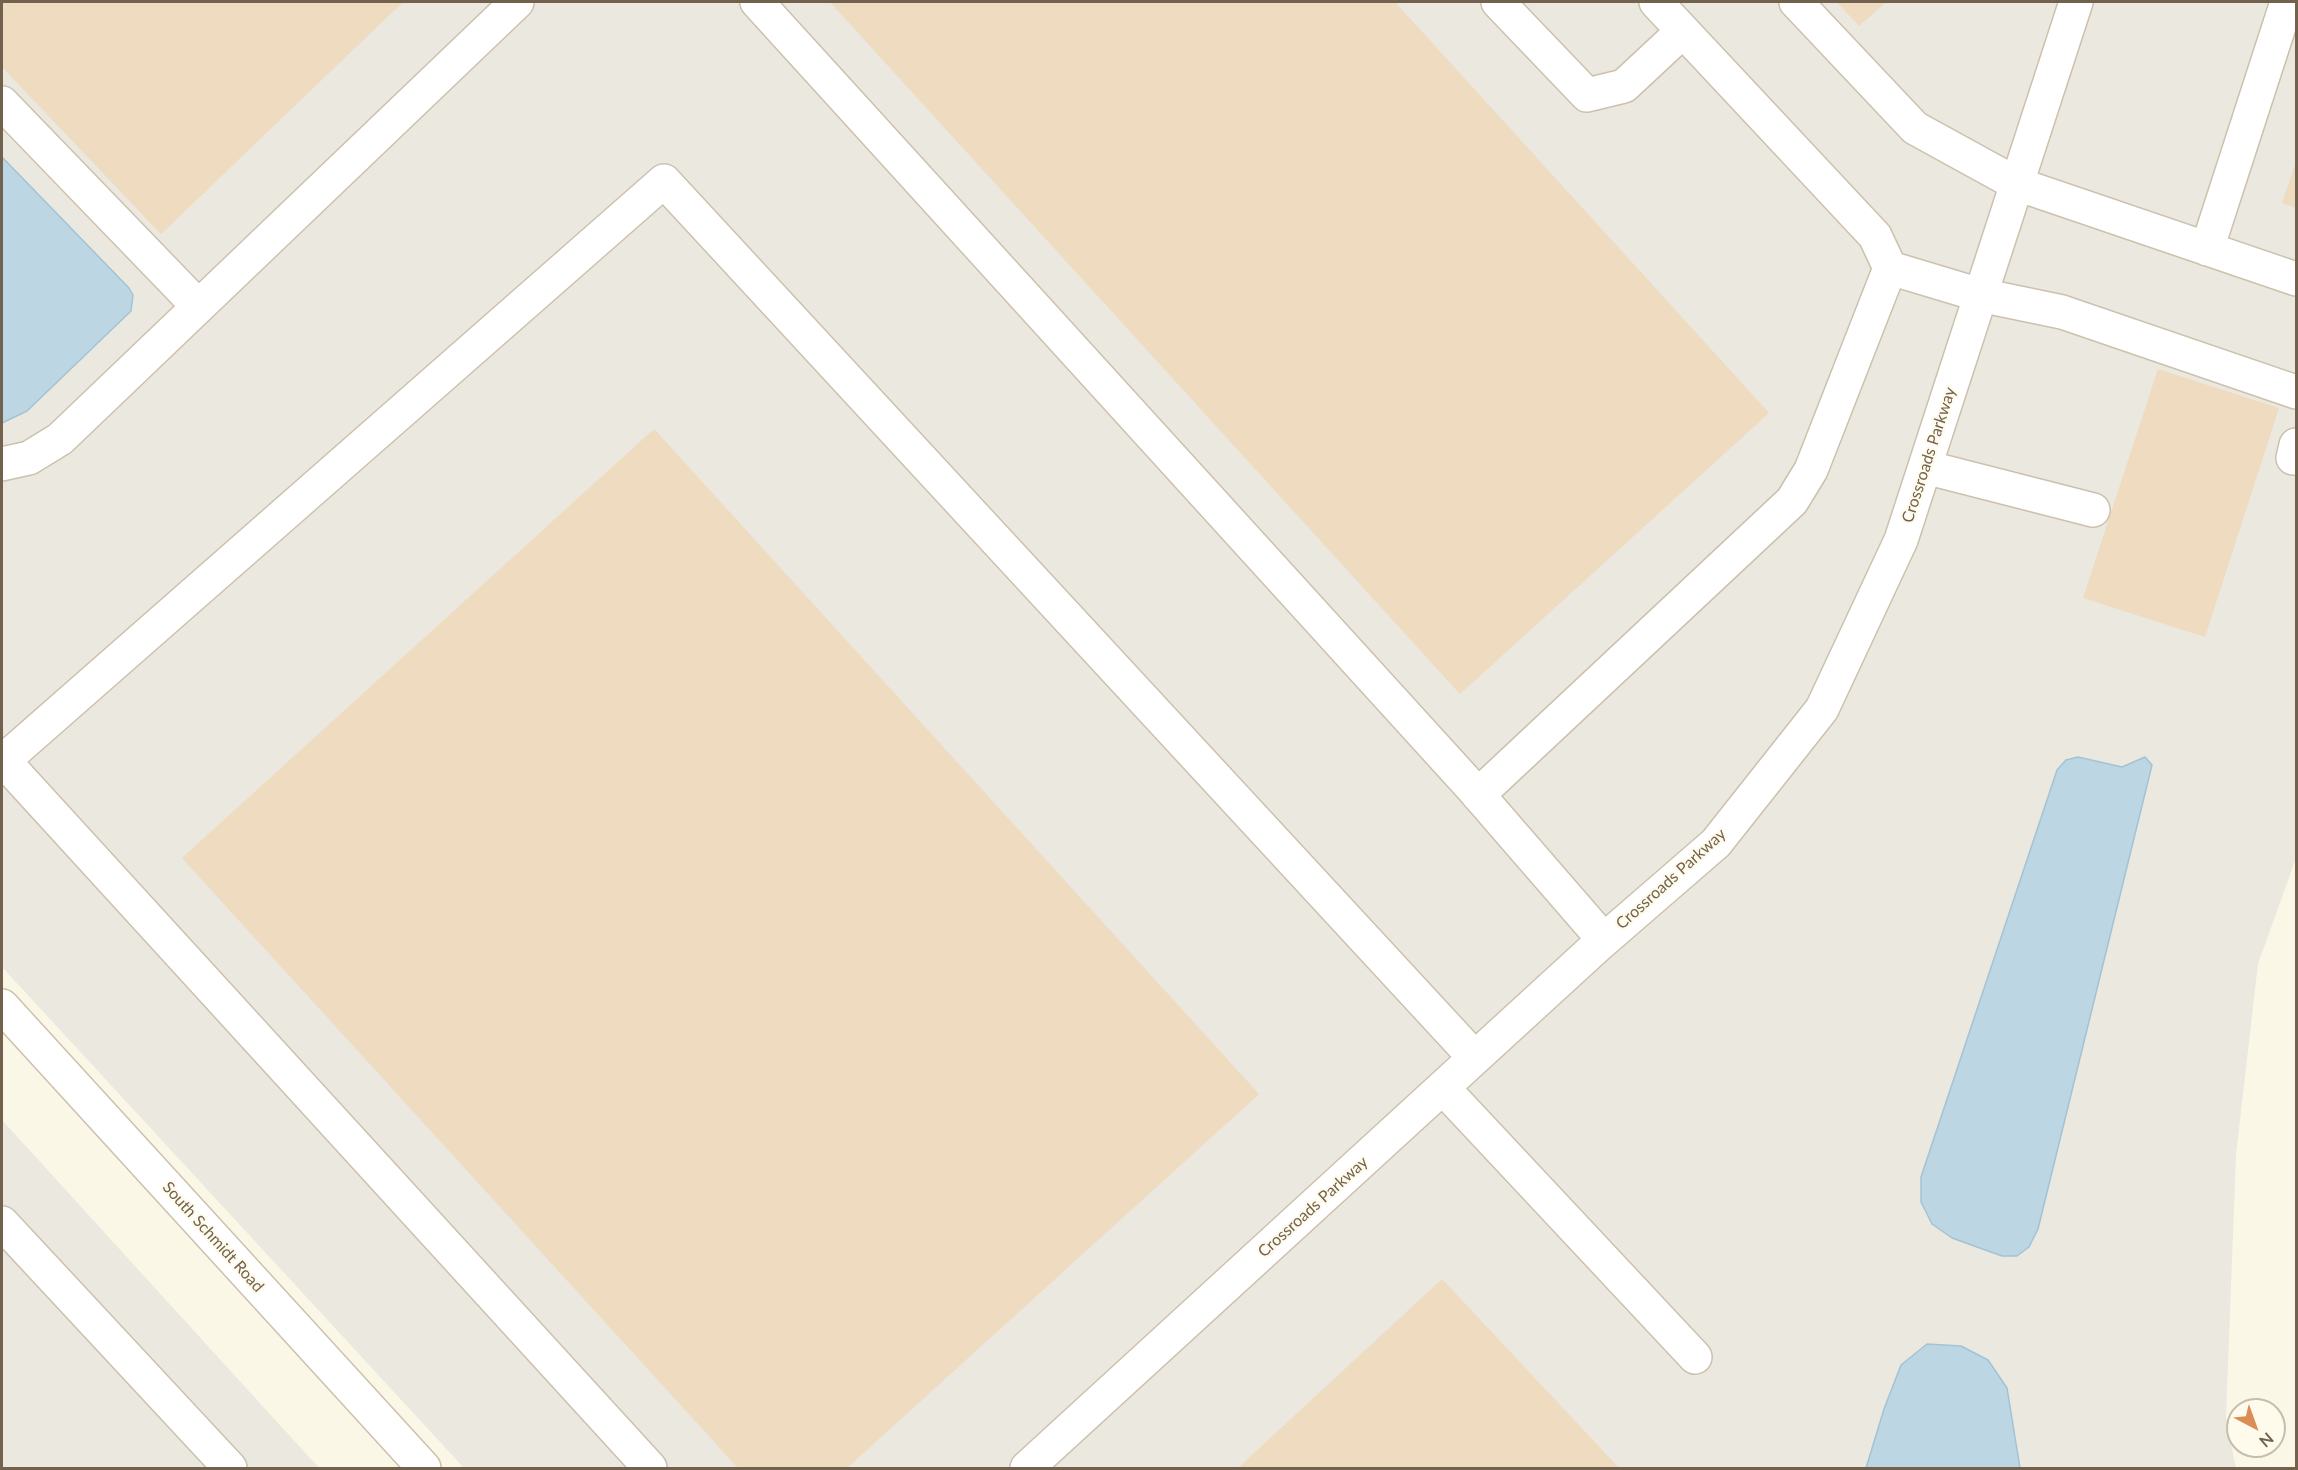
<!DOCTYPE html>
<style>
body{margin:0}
#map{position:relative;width:2298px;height:1470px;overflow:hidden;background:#fbf7e6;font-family:Lato,sans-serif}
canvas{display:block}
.frame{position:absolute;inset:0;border:3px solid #72624d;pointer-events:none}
.north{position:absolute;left:2226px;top:1398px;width:60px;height:60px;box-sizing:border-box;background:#fefaec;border:2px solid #c6bdac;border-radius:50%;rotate:139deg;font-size:16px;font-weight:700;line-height:24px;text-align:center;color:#72624d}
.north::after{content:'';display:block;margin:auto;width:21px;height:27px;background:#db8d55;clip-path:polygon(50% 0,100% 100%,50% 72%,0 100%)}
</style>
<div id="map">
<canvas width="2298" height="1470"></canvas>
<div class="frame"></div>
<div class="north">N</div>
</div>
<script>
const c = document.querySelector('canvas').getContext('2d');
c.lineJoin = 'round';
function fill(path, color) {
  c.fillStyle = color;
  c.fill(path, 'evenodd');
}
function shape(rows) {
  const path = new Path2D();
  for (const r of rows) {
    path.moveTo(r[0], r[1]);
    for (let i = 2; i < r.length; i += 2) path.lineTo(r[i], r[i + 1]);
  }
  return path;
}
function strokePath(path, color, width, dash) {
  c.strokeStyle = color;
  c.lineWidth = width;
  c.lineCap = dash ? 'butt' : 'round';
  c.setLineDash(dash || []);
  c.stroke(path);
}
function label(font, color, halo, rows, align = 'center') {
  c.font = font + ' Lato,sans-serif';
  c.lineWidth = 4.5;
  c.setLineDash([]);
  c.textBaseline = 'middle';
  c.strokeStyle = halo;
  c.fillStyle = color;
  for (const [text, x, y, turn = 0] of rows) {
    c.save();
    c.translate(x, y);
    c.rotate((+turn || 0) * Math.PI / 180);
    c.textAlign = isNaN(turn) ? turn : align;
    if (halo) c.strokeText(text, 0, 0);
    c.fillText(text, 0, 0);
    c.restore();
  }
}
const industrial = shape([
 [2,2,2296,2,2296,858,2258,964,2236,1155,2226,1418,2236,1468,464,1468,2,967],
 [2,1120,319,1468,2,1468]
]);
const water = shape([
 [2,157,129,288,133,295,131,311,27,411,2,423,2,157],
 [2078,757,2122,767,2145,757,2152,765,2038,1229,2029,1247,2017,1256,2002,1256,1952,1238,1932,1224,1921,1202,1921,1177,2057,770,2066,760,2078,757],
 [1927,1344,1961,1346,1988,1360,2007,1388,2020,1468,1866,1468,1884,1409,1901,1365,1927,1344]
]);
const building = shape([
 [2,2,403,2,161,234,2,67],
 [830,2,1395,2,1769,413,1460,694],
 [1837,2,1886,2,1859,26],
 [2296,162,2296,208,2282,203],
 [2158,369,2279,408,2205,637,2083,598],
 [654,429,1259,1094,847,1468,738,1468,182,858],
 [1442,1279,1619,1468,1238,1468]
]);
const minor = shape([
 [757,2,1474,790,1604,940],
 [1498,2,1587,95,1624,86,1683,31],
 [1656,2,1875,236,1890,268,1980,295,2062,312,2296,392],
 [1796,2,1915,128,2017,184,2296,279],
 [2,103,198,306],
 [2207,249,2287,2],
 [2293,458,2296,445],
 [2,464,29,458,60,439,517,2],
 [1925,467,2093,510],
 [3,760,650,1468],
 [2,762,664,181,1475,1058],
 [1478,795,1792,501,1811,470,1890,268],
 [2,1006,424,1468],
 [1443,1088,1695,1357],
 [2,1223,230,1468],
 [1027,1468,1596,947,1716,843,1822,709,1901,540,2076,2]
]);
const streetNames = [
 ["Crossroads Parkway",1929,455,-72],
 ["Crossroads Parkway",1671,879,-42],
 ["Crossroads Parkway",1313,1207,-42],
 ["South Schmidt Road",213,1237,48]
];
fill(industrial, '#ebe8e0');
fill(water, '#bcd6e3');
strokePath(water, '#a3c3d4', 1.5);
fill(building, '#eedbc0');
strokePath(minor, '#ccc1ad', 36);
strokePath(minor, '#fff', 33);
label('16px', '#72624d', '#fefaec', streetNames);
</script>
